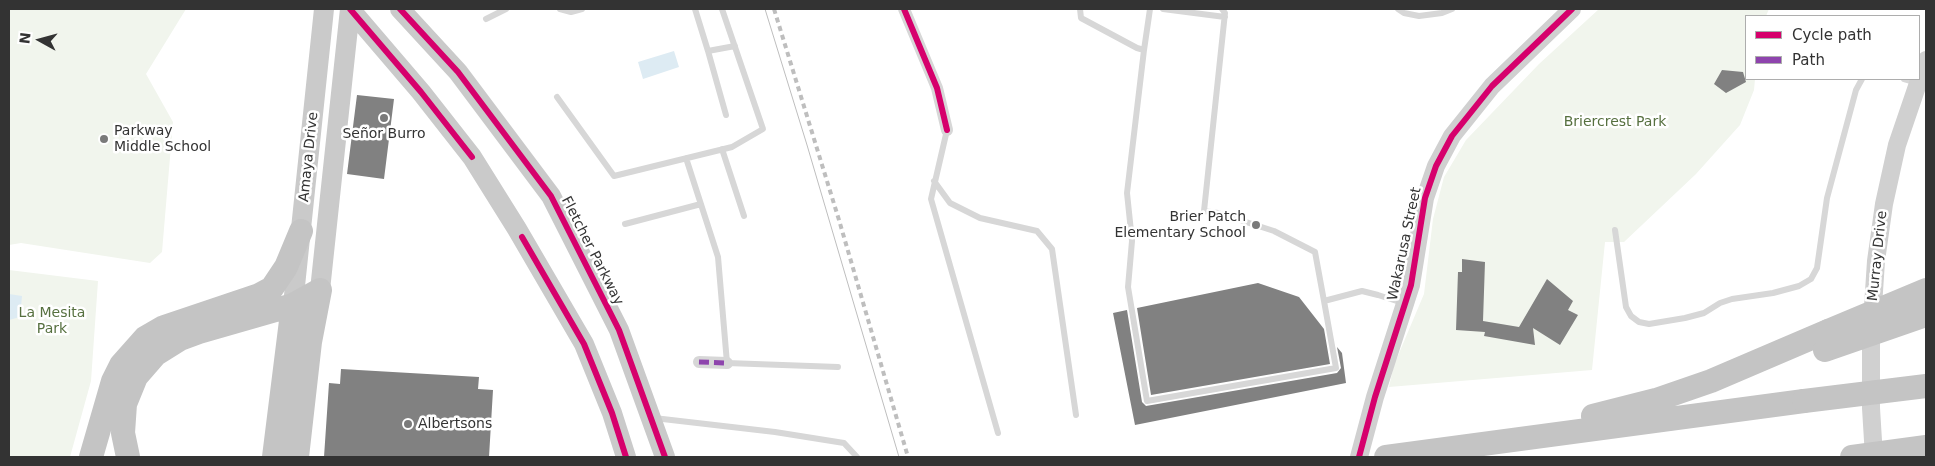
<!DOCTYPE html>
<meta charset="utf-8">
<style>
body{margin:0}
#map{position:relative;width:1935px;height:466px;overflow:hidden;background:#fff;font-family:"DejaVu Sans",sans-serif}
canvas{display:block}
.frame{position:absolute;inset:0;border:10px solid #333;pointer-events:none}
.legend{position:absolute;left:1745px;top:15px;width:175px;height:65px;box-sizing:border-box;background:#fff;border:1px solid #adadad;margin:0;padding:6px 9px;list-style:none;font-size:15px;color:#333}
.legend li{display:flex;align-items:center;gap:10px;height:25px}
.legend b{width:25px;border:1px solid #adadad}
.north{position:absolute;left:15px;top:15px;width:50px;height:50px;-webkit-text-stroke:4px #fff;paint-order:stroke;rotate:277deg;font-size:14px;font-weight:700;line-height:20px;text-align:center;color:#333}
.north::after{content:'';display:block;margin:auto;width:18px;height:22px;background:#333;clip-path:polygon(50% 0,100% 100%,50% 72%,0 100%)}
</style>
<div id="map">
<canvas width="1935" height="466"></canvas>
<div class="frame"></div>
<ul class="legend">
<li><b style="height:6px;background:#d6006c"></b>Cycle path</li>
<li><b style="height:6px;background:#8e44ad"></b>Path</li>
</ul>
<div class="north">N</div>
</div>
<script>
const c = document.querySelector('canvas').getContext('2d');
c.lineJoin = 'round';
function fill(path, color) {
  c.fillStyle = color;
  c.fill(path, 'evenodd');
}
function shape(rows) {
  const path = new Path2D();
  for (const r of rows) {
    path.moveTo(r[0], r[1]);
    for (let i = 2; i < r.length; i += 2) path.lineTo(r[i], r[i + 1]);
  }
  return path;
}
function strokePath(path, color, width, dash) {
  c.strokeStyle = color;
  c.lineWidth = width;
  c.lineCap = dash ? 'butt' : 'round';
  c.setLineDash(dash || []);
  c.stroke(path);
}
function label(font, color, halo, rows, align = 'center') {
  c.font = font + ' "DejaVu Sans",sans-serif';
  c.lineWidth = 5;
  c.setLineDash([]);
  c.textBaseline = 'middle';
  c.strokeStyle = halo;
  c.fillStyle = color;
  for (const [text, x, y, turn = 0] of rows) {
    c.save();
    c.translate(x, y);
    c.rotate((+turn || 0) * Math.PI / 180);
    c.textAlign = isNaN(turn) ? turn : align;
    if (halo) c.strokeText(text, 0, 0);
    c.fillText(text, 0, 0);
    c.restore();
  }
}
const green = shape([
 [9,9,186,9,146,74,173,122,162,252,150,263,21,243,9,245],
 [1599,9,1769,9,1766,16,1746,16,1746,79,1755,79,1754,90,1740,125,1696,174,1624,242,1605,242,1592,370,1389,387,1394,365,1424,294,1433,219,1444,177,1466,140,1539,64],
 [9,270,98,281,91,381,70,457,9,457]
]);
const water = shape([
 [674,51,679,67,643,79,638,62],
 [9,294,22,296,20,317,9,320]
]);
const building = shape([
 [1722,70,1743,72,1746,82,1726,93,1714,84],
 [357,95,394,99,384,179,347,174],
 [1462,259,1485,262,1483,321,1519,327,1547,279,1573,301,1568,310,1578,315,1560,345,1533,328,1535,345,1484,336,1485,332,1456,330,1458,272,1462,272],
 [1258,283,1299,297,1324,329,1330,364,1151,395,1137,308],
 [1127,310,1142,402,1146,406,1337,373,1341,368,1337,347,1342,353,1346,383,1135,425,1113,313],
 [341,369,479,377,478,389,493,390,489,457,324,457,329,383,340,384]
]);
const lane = shape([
 [560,9,571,12,582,9],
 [695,9,708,51,735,46],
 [1080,9,1081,18,1137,48,1144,50,1150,9],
 [1163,9,1225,17],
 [1222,9,1225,13,1204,211,1218,213,1274,231,1315,252,1324,301,1362,291,1378,295,1403,303],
 [1398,9,1404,13,1419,16,1442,13,1452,9],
 [486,19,506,9],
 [1144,50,1127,193,1132,241,1128,287,1147,401,1336,368,1324,301],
 [708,51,726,115],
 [1904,79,1918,83],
 [557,97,614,176,732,147,763,129,722,9],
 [947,130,931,199,998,433],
 [722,149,744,216],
 [686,158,718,257,727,363,838,367],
 [934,181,950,203,980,218,1037,231,1052,249,1076,415],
 [625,224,701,204],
 [1615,230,1626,307,1631,316,1639,322,1649,324,1685,318,1704,313,1720,303,1732,299,1773,293,1799,286,1811,279,1817,268,1827,198,1856,90,1862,79],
 [654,418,775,432,844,443,857,457]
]);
const street = shape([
 [904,9,937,88,947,130],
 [699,362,727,363]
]);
const secondary = shape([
 [1359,457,1375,397,1411,285,1425,198,1436,166,1452,136,1492,86,1572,9],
 [1874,457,1871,408,1871,337,1876,261,1884,204,1897,145,1926,60]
]);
const primary = shape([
 [350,9,421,92,472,157,517,229,584,344,612,413,626,457],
 [400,9,458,72,551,196,619,330,665,457],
 [320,290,350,9],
 [293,305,324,9]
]);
const highway = shape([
 [1593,416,1656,400,1711,381,1828,331],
 [91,457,113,381,121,365,145,338,164,327,259,295,272,288,286,267,301,231],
 [128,457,123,433,125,404,136,377,156,354,180,339,199,332,293,305,320,290],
 [274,457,293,305],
 [297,457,310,342,320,290],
 [1386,457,1804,401]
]);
const tram = shape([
 [765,9,807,145,899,457]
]);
const rail = shape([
 [774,9,839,220,908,457]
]);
const highwayBridge = shape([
 [1828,331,1926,290],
 [1825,350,1926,315],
 [1804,401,1926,386],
 [1852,457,1926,447]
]);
const quiet = shape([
 [699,362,727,363]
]);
const cycleway = shape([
 [350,9,421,92,472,157],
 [400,9,458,72,551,196,619,330,665,457],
 [904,9,937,88,947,130],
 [522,237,584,344,612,413,626,457],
 [1359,457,1375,397,1411,285,1425,198,1436,166,1452,136,1492,86,1572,9]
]);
const markers = [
 [384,118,5,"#7a7a7a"],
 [104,139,5,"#7a7a7a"],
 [1256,225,5,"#7a7a7a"],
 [408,424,5,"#7a7a7a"]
];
const parkNames = [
 ["Briercrest Park",1615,122],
 ["La Mesita",52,313],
 ["Park",52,329]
];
const poiNames = [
 ["Parkway",114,131],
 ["Middle School",114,147],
 ["Señor Burro",384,134,"center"],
 ["Brier Patch",1246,217,"right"],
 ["Elementary School",1246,233,"right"],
 ["Albertsons",418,424]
];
const streetNames = [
 ["Amaya Drive",309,157,-84],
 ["Wakarusa Street",1405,244,-78],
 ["Fletcher Parkway",592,251,63],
 ["Murray Drive",1878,256,-84]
];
fill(green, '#f1f5ed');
fill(water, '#ddebf3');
fill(building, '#818181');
strokePath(lane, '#d7d7d7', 6);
strokePath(street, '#d7d7d7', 12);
strokePath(secondary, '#d0d0d0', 18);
strokePath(primary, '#cacaca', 20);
strokePath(highway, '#c4c4c4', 24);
strokePath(tram, '#bebebe', 1);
strokePath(rail, '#bebebe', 4, [5, 4]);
strokePath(highwayBridge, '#c4c4c4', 24);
strokePath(quiet, '#8e44ad', 5, [10, 5]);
strokePath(cycleway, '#d6006c', 6);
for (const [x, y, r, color] of markers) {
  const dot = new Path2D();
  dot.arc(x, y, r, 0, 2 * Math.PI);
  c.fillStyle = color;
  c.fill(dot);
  strokePath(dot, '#fff', 2);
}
label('14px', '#56703f', '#fff', parkNames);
label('14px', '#333', '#fff', poiNames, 'left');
label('14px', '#333', '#fff', streetNames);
</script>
